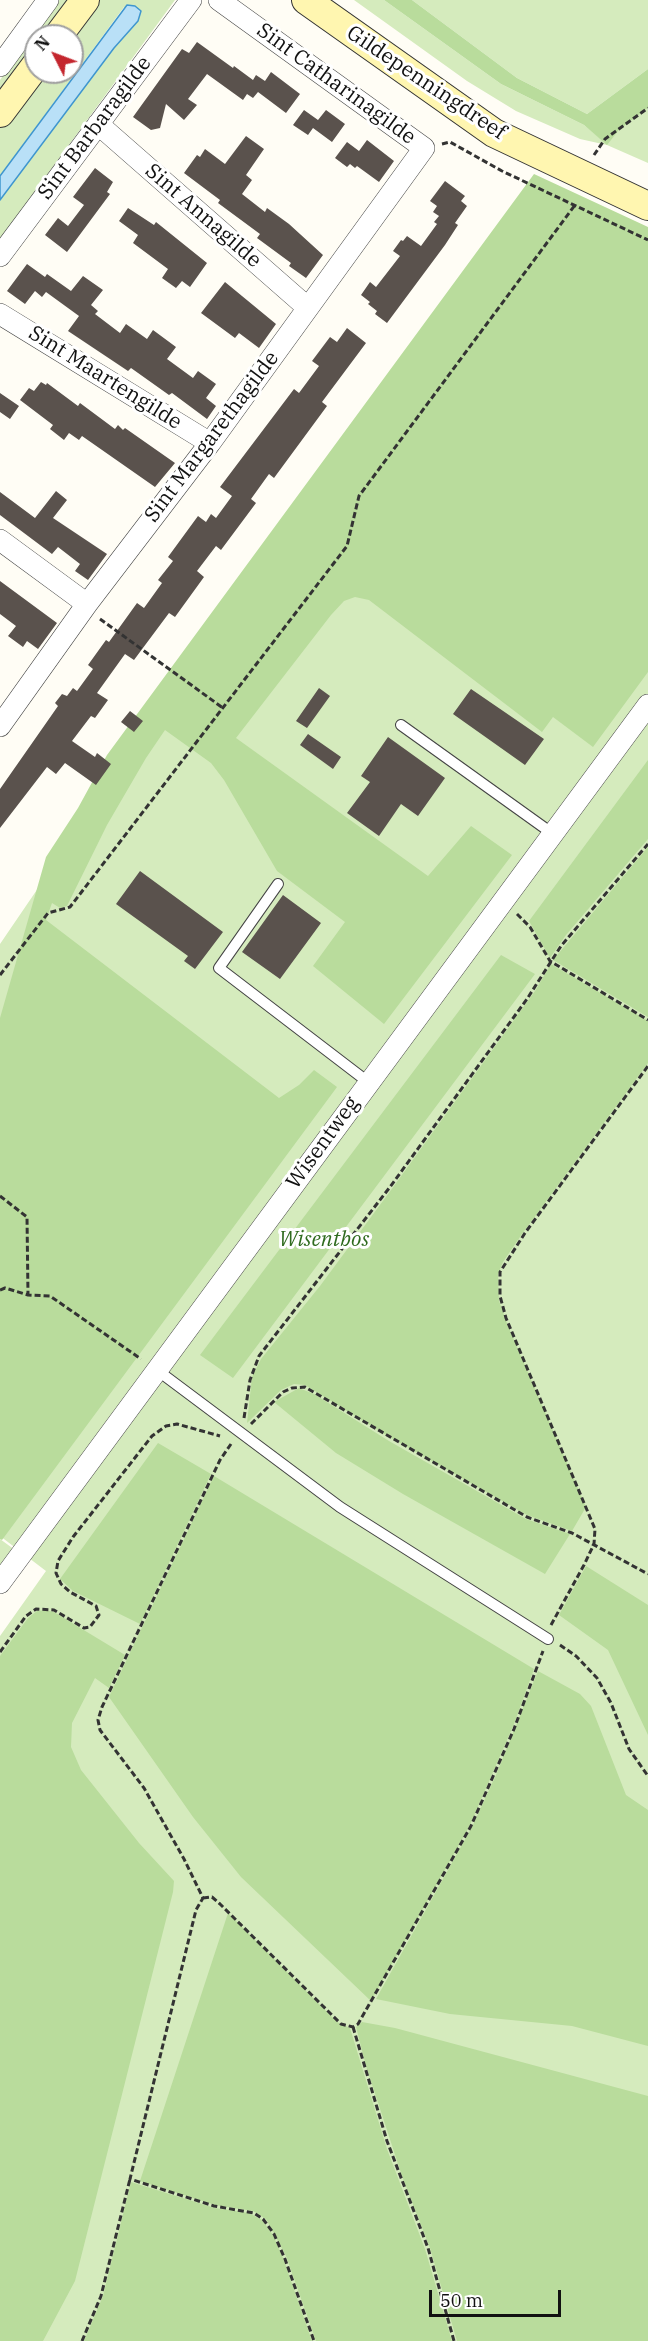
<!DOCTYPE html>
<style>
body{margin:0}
#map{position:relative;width:648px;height:2341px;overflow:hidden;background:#fffdf5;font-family:"IBM Plex Serif",serif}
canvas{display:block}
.north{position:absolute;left:24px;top:24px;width:60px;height:60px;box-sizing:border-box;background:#fff;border:2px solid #a0a0a0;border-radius:50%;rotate:312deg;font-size:16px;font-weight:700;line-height:24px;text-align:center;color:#111}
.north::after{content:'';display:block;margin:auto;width:21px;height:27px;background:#c4262e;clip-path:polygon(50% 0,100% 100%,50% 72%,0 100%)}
.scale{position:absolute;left:429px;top:2290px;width:132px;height:27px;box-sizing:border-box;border:3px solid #111;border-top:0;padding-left:8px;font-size:18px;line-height:21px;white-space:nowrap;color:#111;-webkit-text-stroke:4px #fff;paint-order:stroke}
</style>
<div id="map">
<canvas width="648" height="2341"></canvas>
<div class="north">N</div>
<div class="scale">50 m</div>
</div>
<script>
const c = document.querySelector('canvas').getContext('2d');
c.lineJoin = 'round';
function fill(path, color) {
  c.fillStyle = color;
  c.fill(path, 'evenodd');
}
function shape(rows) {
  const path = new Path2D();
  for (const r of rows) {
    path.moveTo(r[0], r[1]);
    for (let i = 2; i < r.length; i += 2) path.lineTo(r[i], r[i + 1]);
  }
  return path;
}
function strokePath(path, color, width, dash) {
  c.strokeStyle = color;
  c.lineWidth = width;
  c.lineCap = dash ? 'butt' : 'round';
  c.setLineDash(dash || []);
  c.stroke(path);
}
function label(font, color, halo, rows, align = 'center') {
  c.font = font + ' "IBM Plex Serif",serif';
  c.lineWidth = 6;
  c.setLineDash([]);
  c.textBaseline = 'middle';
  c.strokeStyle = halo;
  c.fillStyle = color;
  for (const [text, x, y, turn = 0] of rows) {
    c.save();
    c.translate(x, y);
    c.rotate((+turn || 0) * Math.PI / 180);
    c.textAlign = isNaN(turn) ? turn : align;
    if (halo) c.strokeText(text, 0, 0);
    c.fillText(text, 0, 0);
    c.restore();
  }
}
const green = shape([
 [58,0,70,0,46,36,36,36,36,49,0,98,0,80],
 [97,0,175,0,0,239,0,200,114,48,138,21,124,7,0,176,0,127,41,72,72,72,72,36],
 [354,0,384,0,501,84,584,125,607,144,619,130,648,108,648,163,607,145,580,139,516,111,467,81],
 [412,0,648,0,648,69,587,114,517,78],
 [529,197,648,254,648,2341,0,2341,0,1636,46,1571,0,1536,0,944,77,831],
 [0,1539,15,1550,0,1569]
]);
const forest = shape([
 [384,0,412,0,517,78,587,114,648,69,648,108,619,130,607,145,584,125,501,84],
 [534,174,648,227,648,672,593,747,553,717,542,732,369,600,355,597,344,601,331,615,236,738,428,876,471,826,512,855,384,1024,313,966,345,922,277,871,224,780,211,763,165,730,146,758,107,825,67,906,60,908,52,903,46,920,279,1098,299,1085,314,1070,337,1087,2,1540,0,1539,0,1018,46,857,78,808,107,755],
 [648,760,648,839,566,935,550,958,529,921],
 [648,847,648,1017,553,960],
 [501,955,535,974,233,1378,200,1355],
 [551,964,648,1021,648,1063,522,1234,503,1262,498,1274,499,1301,508,1326,586,1507,572,1531,527,1515,386,1435,305,1385,294,1384,281,1390,247,1423,252,1377,261,1359,320,1286,391,1190,535,991],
 [299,1388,314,1394,389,1441,526,1519,570,1534,545,1574,403,1494,336,1453,274,1402],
 [158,1443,211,1474,140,1624,73,1591,60,1579],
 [214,1476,534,1669,514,1724,469,1827,371,2001,241,1877,193,1817,109,1697],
 [586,1566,648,1605,648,1735,608,1650,559,1615],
 [45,1610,54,1612,125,1655,109,1688,95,1678,72,1723,71,1747,81,1770,139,1843,174,1881,173,1892,75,2281,43,2341,0,2341,0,1656,28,1618,37,1611],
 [538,1671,580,1694,591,1706,626,1795,648,1810,648,2046,572,2026,450,2014,376,1999,472,1827,496,1775],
 [228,1913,337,2022,350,2028,387,2149,425,2249,452,2341,316,2341,286,2256,266,2219,253,2211,215,2205,140,2181],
 [362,2022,395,2028,648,2096,648,2341,457,2341,430,2248,402,2176,366,2066,356,2027],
 [131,2182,215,2208,249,2213,262,2220,273,2235,283,2258,312,2341,84,2341,103,2296]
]);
const water = shape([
 [127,5,135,6,141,11,138,21,114,48,0,200,0,176,127,5]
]);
const building = shape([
 [197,42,233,68,234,66,253,80,256,75,265,81,271,72,300,94,286,113,258,92,253,98,247,94,243,100,207,74,188,99,197,105,184,120,166,104,160,128,151,130,133,117,182,49,189,53],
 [304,110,318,120,326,110,345,124,332,142,313,128,308,135,293,125],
 [246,136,264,149,246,175,252,180,242,194,265,212,267,208,289,224,323,255,306,278,289,266,291,263,257,238,260,234,218,203,220,200,184,173,197,155,200,157,205,149,225,164],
 [367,140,394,161,379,182,357,166,355,168,350,164,347,167,335,158,347,142,359,151],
 [95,168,113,182,107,192,110,194,67,252,45,235,58,218,68,226,84,205,73,197],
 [445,181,465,196,461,201,467,206,455,223,458,225,445,245,387,323,375,314,377,311,368,304,370,302,361,295,370,282,376,287,400,256,393,251,401,240,403,241,407,236,421,246,437,224,434,222,439,216,433,212,437,206,430,201],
 [128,208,154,225,156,222,207,263,190,287,182,281,176,288,162,278,168,269,133,243,138,235,119,221],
 [27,264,45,277,47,274,71,291,83,276,103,290,91,305,98,311,95,314,120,333,126,324,147,339,153,330,176,347,167,359,193,378,198,371,216,384,206,398,216,406,207,419,172,393,169,395,131,368,128,371,68,331,79,316,46,292,42,297,35,291,25,304,7,291],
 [225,282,276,324,259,348,239,333,235,338,201,313],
 [347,328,366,343,322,402,327,406,274,478,269,474,251,499,256,503,221,550,216,546,197,571,204,577,175,617,169,613,134,660,125,654,97,693,108,700,95,718,91,716,72,741,95,757,97,753,111,764,96,785,65,763,56,774,47,767,0,828,0,789,58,706,55,703,62,694,67,696,73,688,77,691,93,669,88,665,106,640,109,642,137,603,144,608,162,583,158,580,173,561,168,557,198,516,206,522,211,514,216,518,232,496,220,487,294,389,299,393,319,366,312,361,330,337,337,342],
 [41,382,46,385,47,383,78,406,80,403,115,429,118,425,123,430,125,428,175,463,155,487,82,436,79,440,69,433,64,440,50,429,53,425,20,400,29,388,34,391],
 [0,393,19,406,10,419,0,412],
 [56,491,67,500,53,518,107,554,88,580,75,571,80,564,58,547,52,554,0,515,0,492,35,518],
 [0,581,57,623,38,649,27,641,23,647,8,636,16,626,0,614],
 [319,688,330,696,307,728,296,721],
 [471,689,544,739,525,765,453,714],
 [130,711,143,721,134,732,121,722],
 [308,734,341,757,333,769,300,745],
 [388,737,445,778,418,816,401,804,379,836,347,813,370,782,361,776],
 [140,871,223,932,195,969,184,961,188,956,116,904],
 [283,895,321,923,280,979,242,952]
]);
const path = shape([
 [442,144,450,142,502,171,648,240],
 [594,155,605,139,648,108],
 [100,619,223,708],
 [517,914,530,927,550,961,648,1020],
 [0,975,48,913,70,907,347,546,359,496,575,205],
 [0,1196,27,1217,28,1295],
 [0,1290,5,1288,28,1295,50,1296,141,1359],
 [244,1418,250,1380,259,1356,390,1187,527,999,561,946,648,844],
 [251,1424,283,1392,292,1388,305,1387,527,1517,572,1533,648,1574],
 [231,1444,220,1460,102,1707,98,1720,100,1730,144,1788,184,1859,203,1898,196,1910,130,2179,214,2206,254,2213,263,2219,274,2234,285,2259,314,2341],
 [551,1625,584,1565,594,1544,595,1529,506,1318,500,1296,500,1272,525,1233,648,1066],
 [560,1645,576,1656,597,1678,611,1703,629,1749,648,1776],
 [0,1652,26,1616,36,1609,54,1610,84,1628,90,1627,99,1615,96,1606,70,1592,61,1584,56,1573,58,1561,73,1537,152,1436,166,1426,177,1424,220,1436],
 [203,1898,212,1897,220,1904,341,2024,353,2027,358,2024,471,1826,514,1729,543,1651],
 [353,2027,387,2141,428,2248,454,2341],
 [82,2341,101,2296,130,2179]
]);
const lane = shape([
 [401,725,553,834],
 [278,884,219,968,368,1082],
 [157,1370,340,1507,548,1639]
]);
const street = shape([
 [0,66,48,0],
 [98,124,308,308],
 [0,256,191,0],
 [0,314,210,443],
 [0,540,87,604],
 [0,726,87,604,210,443,424,148,219,0],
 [0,1583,648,705]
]);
const secondary = shape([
 [306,0,494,133,648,206],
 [58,36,85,0],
 [0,113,36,65]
]);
const streetNames = [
 ["Gildepenningdreef",426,83,34],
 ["Sint Catharinagilde",336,84,36],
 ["Sint Barbaragilde",95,128,-53],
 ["Sint Annagilde",203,216,41],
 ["Sint Maartengilde",105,378,32],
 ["Sint Margarethagilde",212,437,-53],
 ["Wisentweg",323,1143,-54]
];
const parkNames = [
 ["Wisentbos",324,1240]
];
fill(green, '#d5ebbd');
fill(forest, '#b9dc9c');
fill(water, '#b9e0f7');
strokePath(water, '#3f96cf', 1.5);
fill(building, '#5a524d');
strokePath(lane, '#444', 12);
strokePath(street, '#444', 22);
strokePath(secondary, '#333', 30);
strokePath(path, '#333', 3, [6, 3]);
strokePath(lane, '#fff', 10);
strokePath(street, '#fff', 21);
strokePath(secondary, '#fff6b0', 28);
label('21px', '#111', '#fff', streetNames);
label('italic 21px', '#2f6b1f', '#fff', parkNames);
</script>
